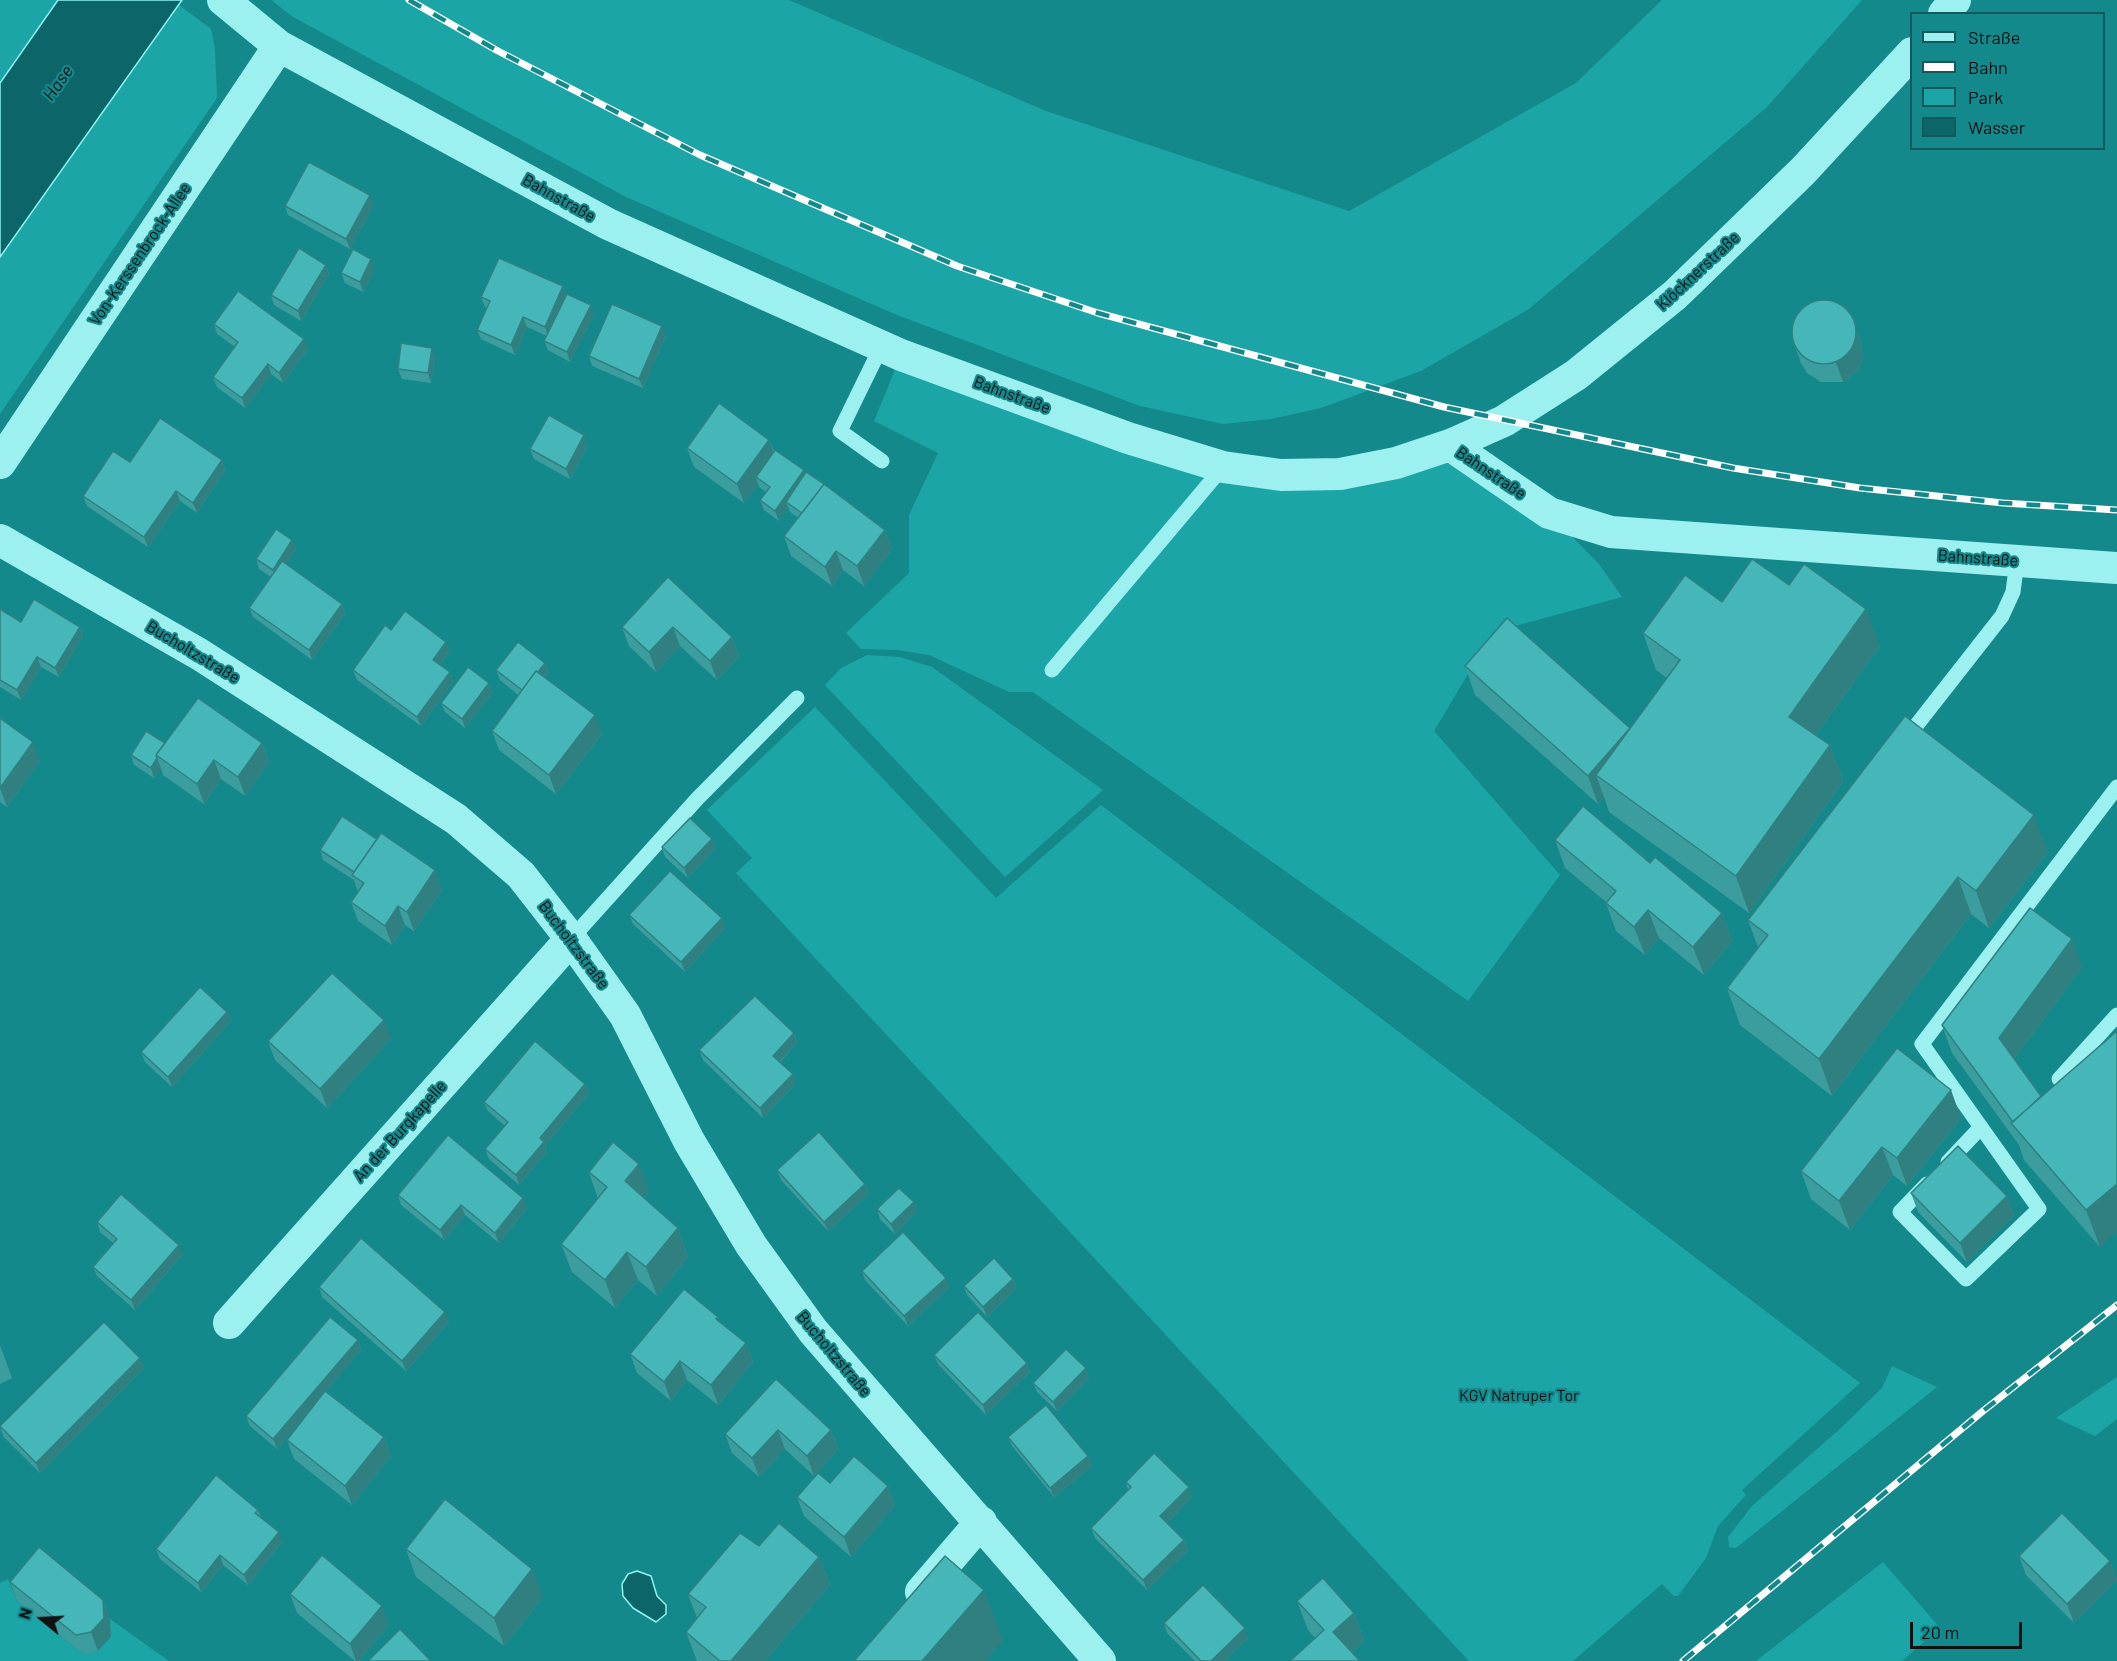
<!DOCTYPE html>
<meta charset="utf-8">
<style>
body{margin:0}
#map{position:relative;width:2117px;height:1661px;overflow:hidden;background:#14898c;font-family:Barlow,sans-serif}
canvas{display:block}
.legend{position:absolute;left:1910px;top:12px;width:195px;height:138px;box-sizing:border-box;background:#14898c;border:2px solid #13595b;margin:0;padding:8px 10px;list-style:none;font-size:18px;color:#111}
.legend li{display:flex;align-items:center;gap:12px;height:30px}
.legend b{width:30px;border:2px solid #13595b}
.north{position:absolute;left:12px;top:1589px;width:60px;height:60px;-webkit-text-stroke:4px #14898c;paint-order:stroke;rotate:288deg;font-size:16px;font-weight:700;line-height:24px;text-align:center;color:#111}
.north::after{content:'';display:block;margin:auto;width:21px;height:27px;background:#111;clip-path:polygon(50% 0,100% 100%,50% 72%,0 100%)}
.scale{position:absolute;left:1910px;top:1622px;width:112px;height:27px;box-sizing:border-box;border:3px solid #111;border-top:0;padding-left:8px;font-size:18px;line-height:21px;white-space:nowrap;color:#111;-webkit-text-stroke:4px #14898c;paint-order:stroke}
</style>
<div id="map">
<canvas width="2117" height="1661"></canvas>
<ul class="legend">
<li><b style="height:8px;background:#9df0f0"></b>Straße</li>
<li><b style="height:8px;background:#fff"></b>Bahn</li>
<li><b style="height:16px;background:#1ca5a6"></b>Park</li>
<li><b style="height:16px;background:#0c6669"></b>Wasser</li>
</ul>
<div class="north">N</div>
<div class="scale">20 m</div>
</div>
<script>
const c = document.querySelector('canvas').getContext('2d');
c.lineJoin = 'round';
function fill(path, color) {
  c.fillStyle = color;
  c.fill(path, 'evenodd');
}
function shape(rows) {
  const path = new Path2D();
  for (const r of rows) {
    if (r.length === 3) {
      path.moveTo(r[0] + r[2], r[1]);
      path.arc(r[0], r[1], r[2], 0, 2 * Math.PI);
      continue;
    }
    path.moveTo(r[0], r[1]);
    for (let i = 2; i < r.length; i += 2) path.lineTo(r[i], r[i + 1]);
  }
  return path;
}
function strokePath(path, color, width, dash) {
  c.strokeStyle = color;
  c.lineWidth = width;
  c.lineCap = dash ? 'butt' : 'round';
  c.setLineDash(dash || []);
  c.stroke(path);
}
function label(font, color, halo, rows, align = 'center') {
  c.font = font + ' Barlow,sans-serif';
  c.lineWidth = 4.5;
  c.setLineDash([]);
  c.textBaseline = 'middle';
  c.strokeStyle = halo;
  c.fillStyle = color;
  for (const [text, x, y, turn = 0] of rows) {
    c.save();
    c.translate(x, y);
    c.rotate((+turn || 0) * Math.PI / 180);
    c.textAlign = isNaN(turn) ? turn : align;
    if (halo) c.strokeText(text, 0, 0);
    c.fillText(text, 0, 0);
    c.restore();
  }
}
const green = shape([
 [0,0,58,0,0,83],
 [271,0,789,0,1046,111,1349,211,1576,83,1662,0,1862,0,1767,107,1529,309,1421,371,1321,408,1271,419,1223,424,1140,406,897,315,626,197,293,17],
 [179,5,211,29,215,49,217,98,0,414,0,257],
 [901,355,1281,475,1450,445,1549,513,1599,564,1622,597,1493,632,1434,731,1560,875,1468,1001,1033,692,1009,692,929,655,898,650,861,649,846,633,909,573,909,515,938,453,874,421],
 [867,655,900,657,932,667,1103,790,1005,877,825,685,841,668],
 [815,707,996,898,1101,805,1860,1383,1742,1490,1746,1495,1718,1526,1706,1558,1678,1596,1674,1596,1662,1584,1573,1661,1469,1661,736,873,752,858,707,810],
 [1892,1366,1937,1387,1736,1548,1729,1547,1728,1537,1752,1506,1841,1428,1882,1388],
 [2117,1377,2117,1419,2095,1436,2056,1418],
 [1883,1562,1940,1628,1902,1661,1756,1661],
 [8,1579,17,1601,83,1654,110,1637,110,1619,169,1661,0,1661,0,1583]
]);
const water = shape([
 [58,0,182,0,0,257,0,83,58,0],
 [637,1571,651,1576,657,1596,666,1605,666,1614,656,1622,633,1608,623,1596,622,1584,628,1574,637,1571]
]);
const service = shape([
 [881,347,840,431,882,461],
 [1052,670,1223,467],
 [1915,727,2002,616,2013,592,2017,561],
 [571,939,697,799,797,698],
 [2059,1079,2117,1015],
 [1948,1162,1981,1127],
 [1927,1184,1900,1212,1966,1279,2039,1209,1922,1044,2117,787]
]);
const minor = shape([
 [223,0,279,46,608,224,901,355,1128,438,1223,467,1281,475,1340,474,1396,463,1450,445,1504,421,1576,375,1675,295,1803,171,1912,53],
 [1944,14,1955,0],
 [1450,445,1549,513,1611,532,2117,568],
 [0,463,279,46],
 [0,540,199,654,456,819,521,875,571,939,625,1015,689,1141,751,1245,813,1331,1100,1661],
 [229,1323,571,939],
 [921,1592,981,1522]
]);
const rail = shape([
 [409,0,498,51,700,155,957,266,1098,313,1444,407,1733,468,1860,488,2003,503,2117,510],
 [1683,1661,1983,1411,2117,1305]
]);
const wall = shape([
 [374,205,350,249,288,215,285,206],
 [326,265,329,274,301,321,274,305,271,295],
 [375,268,363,292,345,283,341,273],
 [563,286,566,296,594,315,570,362,548,350,544,341,547,336,527,327,515,355,481,339,477,330,487,308,485,307,481,297],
 [214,324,308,349,283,383,271,374,245,408,217,387,213,377,235,347,217,334],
 [1859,335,1863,357,1859,369,1843,382,1821,382,1807,373,1801,363,1794,344],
 [666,336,643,388,592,366,589,356],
 [435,358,431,383,402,379,398,369],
 [769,440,774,451,804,470,805,474,885,530,892,549,864,586,843,570,832,586,791,556,784,536,799,518,790,512,788,507,779,521,764,510,760,500,766,492,759,487,758,484,744,503,694,467,687,448],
 [588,445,570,479,534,459,530,449],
 [222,460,225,470,197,513,180,501,148,547,87,506,83,496,130,462],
 [292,540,296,549,286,564,342,604,345,614,312,660,253,617,249,608,271,577,259,569,256,559],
 [668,577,732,637,739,657,717,680,680,646,656,672,629,646,622,627],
 [1789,585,1880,646,1816,735,1830,745,1843,782,1749,913,1609,812,1604,797,1598,804,1475,695,1465,666,1630,728,1667,678,1656,670,1643,633,1722,602],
 [0,609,21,622,80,627,83,636,59,677,41,667,21,700,0,687],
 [391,630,450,651,440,665,450,672,453,681,421,726,357,680,353,670],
 [545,663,548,672,545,677,602,734,556,794,499,750,492,731,518,695,500,680,496,670],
 [489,683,492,693,465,728,445,712,441,703],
 [0,718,40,761,7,807,0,802],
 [165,743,262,743,269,762,245,796,221,779,204,804,163,775,161,768,154,778,134,765,131,755],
 [1555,840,1650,863,1722,913,1732,941,1704,975,1659,938,1645,955,1616,931,1606,903,1606,902,1565,868],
 [662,847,715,849,688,878,665,857],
 [320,850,442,890,414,931,405,925,392,945,358,921,351,902,358,892,354,880,323,860],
 [2048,852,1989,928,1971,914,1832,1096,1740,1025,1727,988,1758,947,1748,920],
 [629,915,725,928,685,972,633,924],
 [2082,967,2014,1059,2041,1097,2117,1031,2100,1247,2024,1160,2019,1145,1952,1053,1942,1025],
 [227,1012,231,1021,172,1087,145,1062,141,1052],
 [794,1033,797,1043,780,1062,796,1084,763,1118,703,1060,699,1050],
 [391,1039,327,1108,275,1060,268,1041],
 [585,1084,589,1093,545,1146,547,1152,519,1185,489,1159,485,1149,505,1126,488,1111,484,1102],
 [1961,1118,1907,1186,1893,1175,1850,1230,1811,1199,1801,1171],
 [777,1170,865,1184,869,1194,828,1231,781,1180],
 [589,1172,649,1192,644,1198,678,1228,688,1257,657,1296,638,1280,615,1308,572,1272,561,1244,598,1199],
 [1911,1193,2007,1196,2014,1215,1967,1262,1918,1212],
 [398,1195,527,1208,499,1243,465,1215,444,1240,401,1205],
 [914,1202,917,1212,895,1234,880,1219,877,1209],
 [97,1222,183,1254,135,1310,97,1276,93,1267,113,1243,100,1232],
 [862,1271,949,1287,908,1326,865,1280],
 [1013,1279,1016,1289,987,1317,967,1295,964,1286],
 [319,1287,449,1322,406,1371,322,1297],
 [720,1322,746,1343,753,1362,718,1405,687,1380,671,1401,637,1373,630,1354],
 [358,1340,361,1350,326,1391,384,1437,391,1456,352,1505,294,1459,287,1440,315,1404,277,1449,250,1426,246,1416],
 [0,1345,12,1378,0,1384],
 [934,1355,1027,1363,1030,1372,986,1415,938,1364],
 [140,1358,144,1368,40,1473,3,1436,0,1426],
 [1089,1378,1057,1411,1037,1392,1033,1383],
 [776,1379,831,1430,838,1449,814,1476,785,1449,759,1477,732,1453,725,1434],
 [1008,1437,1088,1456,1092,1466,1054,1497,1012,1446],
 [1126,1482,1192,1497,1167,1523,1184,1540,1188,1550,1147,1590,1095,1538,1091,1528,1128,1490],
 [830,1483,888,1486,895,1505,851,1557,804,1516,797,1497],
 [258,1510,261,1518,282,1542,248,1585,223,1565,201,1592,160,1559,156,1549],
 [759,1546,819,1557,830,1585,765,1661,697,1661,686,1632,697,1618,688,1594],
 [406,1549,543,1597,504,1646,416,1577],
 [2019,1556,2110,1561,2117,1580,2074,1623,2026,1575],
 [10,1582,103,1600,110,1619,111,1637,98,1651,83,1654,17,1601],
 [290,1594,389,1625,359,1661,355,1661,297,1613],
 [1297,1601,1354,1613,1364,1641,1352,1652,1315,1638,1308,1630],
 [1164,1623,1248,1638,1225,1661,1195,1661,1167,1633]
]);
const shadedWall = shape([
 [370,195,374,205,350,249,346,239],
 [371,259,375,268,363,292,360,282],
 [326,265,329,274,301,321,298,311],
 [563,286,566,296,548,336,545,327],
 [591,305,594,315,570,362,567,352],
 [1852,316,1859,335,1863,357,1859,369,1843,382,1836,363],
 [523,317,527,327,515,355,511,345],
 [662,326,666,336,643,388,639,379],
 [304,339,308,349,283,383,279,373],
 [432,348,435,358,431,383,428,373],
 [268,364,271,374,245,408,242,398],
 [584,435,588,445,570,479,566,469],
 [769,440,776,459,756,477,758,484,744,503,737,484],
 [222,460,225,470,197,513,193,503],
 [804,470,807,480,786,502,788,507,779,521,775,511],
 [176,491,180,501,148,547,144,537],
 [885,530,892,549,864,586,857,566],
 [292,540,296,549,276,580,273,570],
 [836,551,843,570,832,586,825,567],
 [342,604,345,614,312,660,309,650],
 [1866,609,1880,646,1803,753,1789,717],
 [80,627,83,636,59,677,55,668],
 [673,627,680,646,656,672,649,652],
 [732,637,739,657,717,680,710,661],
 [446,642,450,651,437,669,433,660],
 [37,657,41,667,21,700,17,690],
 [545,663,548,672,526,701,523,691],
 [450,672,453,681,421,726,417,717],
 [489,683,492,693,465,728,462,719],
 [595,715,602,734,556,794,549,775],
 [1630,728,1596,775,1604,797,1598,804,1588,776],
 [33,742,40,761,7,807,0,788],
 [262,743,269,762,245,796,238,777],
 [1830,745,1843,782,1749,913,1736,876],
 [157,758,161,768,154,778,151,768],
 [214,760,221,779,204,804,197,784],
 [2034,815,2048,852,1989,928,1976,891],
 [712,839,715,849,688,878,684,868],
 [435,870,442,890,414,931,407,912],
 [1958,877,1971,914,1832,1096,1819,1059],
 [398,906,405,925,392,945,385,926],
 [1648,910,1659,938,1645,955,1634,927],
 [1722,913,1732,941,1704,975,1693,947],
 [722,918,725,928,685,972,681,962],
 [2072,939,2082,967,2009,1066,1999,1038],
 [227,1012,231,1021,172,1087,168,1077],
 [384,1020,391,1039,327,1108,320,1089],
 [794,1033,797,1043,776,1065,773,1056],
 [793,1074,796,1084,763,1118,760,1108],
 [585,1084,589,1093,545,1146,547,1152,519,1185,516,1175,540,1138],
 [1951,1090,1961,1118,1907,1186,1897,1158],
 [1882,1147,1893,1175,1850,1230,1839,1201],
 [639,1164,649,1192,635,1209,625,1181],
 [865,1184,869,1194,828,1231,824,1222],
 [2117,1184,2117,1232,2100,1247,2086,1210],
 [2007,1196,2014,1215,1967,1262,1960,1243],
 [523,1198,527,1208,499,1243,495,1233],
 [914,1202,917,1212,895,1234,891,1224],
 [461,1205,465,1215,444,1240,440,1230],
 [678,1228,688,1257,657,1296,646,1267],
 [179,1245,183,1254,135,1310,131,1300],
 [627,1252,638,1280,615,1308,605,1280],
 [946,1278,949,1287,908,1326,904,1316],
 [1013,1279,1016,1289,987,1317,983,1307],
 [445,1312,449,1322,406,1371,402,1361],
 [358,1340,361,1350,277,1449,273,1439],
 [746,1343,753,1362,718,1405,711,1385],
 [140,1358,144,1368,40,1473,36,1463],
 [680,1361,687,1380,671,1401,664,1382],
 [1027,1363,1030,1372,986,1415,983,1405],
 [1086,1368,1089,1378,1057,1411,1053,1402],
 [778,1430,785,1449,759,1477,752,1458],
 [831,1430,838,1449,814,1476,807,1456],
 [384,1437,391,1456,352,1505,345,1486],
 [1088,1456,1092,1466,1054,1497,1050,1488],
 [888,1486,895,1505,851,1557,844,1537],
 [1189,1487,1192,1497,1164,1526,1160,1516],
 [279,1532,282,1542,248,1585,244,1575],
 [1184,1540,1188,1550,1147,1590,1143,1580],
 [220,1555,223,1565,201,1592,198,1583],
 [819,1557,830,1585,765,1661,731,1661],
 [2110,1561,2117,1580,2074,1623,2067,1604],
 [532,1569,543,1597,504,1646,494,1618],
 [984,1590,1003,1641,985,1661,922,1661],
 [103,1600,110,1619,111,1637,98,1651,91,1632],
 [382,1606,389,1625,359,1661,356,1661,350,1644],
 [1354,1613,1364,1641,1343,1660,1333,1632],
 [1245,1628,1248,1638,1225,1661,1211,1661]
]);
const building = shape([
 [309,162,370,195,346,239,285,206,309,162],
 [299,248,326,265,298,311,271,295,299,248],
 [353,249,371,259,360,282,341,273,353,249],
 [499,258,563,286,545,327,523,317,511,345,477,330,490,301,481,297,499,258],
 [238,291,304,339,279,373,268,364,242,398,213,377,238,342,214,324,238,291],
 [567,294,591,305,567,352,544,341,567,294],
 [1824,332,32],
 [612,304,662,326,639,379,589,356,612,304],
 [401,343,432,348,428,373,398,369,401,343],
 [719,403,769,440,737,484,687,448,719,403],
 [549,415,584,435,566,469,530,449,549,415],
 [160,418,222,460,193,503,176,491,144,537,83,496,113,451,130,462,160,418],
 [775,450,804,470,775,511,760,500,770,487,756,477,775,450],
 [806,472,824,484,802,513,786,502,806,472],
 [824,484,885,530,857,566,836,551,825,567,784,536,824,484],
 [276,529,292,540,273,570,256,559,276,529],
 [1752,559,1789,585,1804,564,1866,609,1789,717,1830,745,1736,876,1596,775,1680,660,1643,633,1685,575,1722,602,1752,559],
 [282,561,342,604,309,650,249,608,282,561],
 [668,577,732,637,710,661,673,627,649,652,622,627,668,577],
 [34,599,80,627,55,668,37,657,17,690,0,680,0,609,21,622,34,599],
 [405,611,446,642,433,660,450,672,417,717,353,670,385,625,391,630,405,611],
 [1507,618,1630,728,1588,776,1465,666,1507,618],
 [518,642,545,663,538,672,536,671,522,690,496,670,518,642],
 [468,667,489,683,462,719,441,703,468,667],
 [536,671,595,715,549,775,492,731,536,671],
 [198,698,262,743,238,777,214,760,197,784,156,755,198,698],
 [1905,716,2034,815,1976,891,1958,877,1819,1059,1727,988,1768,935,1748,920,1905,716],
 [0,718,33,742,0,788,0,718],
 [146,731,165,743,156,755,157,758,151,768,131,755,146,731],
 [1583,806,1650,863,1655,857,1722,913,1693,947,1648,910,1634,927,1606,903,1616,891,1555,840,1583,806],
 [342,816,377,839,354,872,320,850,342,816],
 [690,818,712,839,684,868,662,847,690,818],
 [381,833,435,870,407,912,398,906,385,926,351,902,364,883,352,875,381,833],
 [670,871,722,918,681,962,629,915,670,871],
 [2030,908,2072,939,1999,1038,2041,1096,2013,1122,1942,1025,2030,908],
 [332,973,384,1020,320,1089,268,1041,332,973],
 [200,987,227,1012,168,1077,141,1052,200,987],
 [755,996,794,1033,773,1056,793,1074,760,1108,699,1050,755,996],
 [2117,1031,2117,1184,2086,1210,2011,1123,2117,1031],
 [535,1041,585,1084,540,1138,544,1142,516,1175,485,1149,508,1122,484,1102,535,1041],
 [1897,1048,1951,1090,1897,1158,1882,1147,1839,1201,1801,1171,1897,1048],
 [819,1132,865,1184,824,1222,777,1170,819,1132],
 [448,1135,523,1198,495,1233,461,1205,440,1230,398,1195,448,1135],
 [613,1142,639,1164,625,1181,678,1228,646,1267,627,1252,605,1280,561,1244,607,1187,589,1172,613,1142],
 [1958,1146,2007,1196,1960,1243,1911,1193,1958,1146],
 [899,1188,914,1202,891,1224,877,1209,899,1188],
 [121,1194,179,1245,131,1300,93,1267,117,1239,97,1222,121,1194],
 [903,1232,946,1278,904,1316,862,1271,903,1232],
 [361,1238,445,1312,402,1361,319,1287,361,1238],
 [994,1258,1013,1279,983,1307,964,1286,994,1258],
 [684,1289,718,1317,716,1319,746,1343,711,1385,680,1361,664,1382,630,1354,684,1289],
 [978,1312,1027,1363,983,1405,934,1355,978,1312],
 [330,1317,358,1340,273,1439,246,1416,330,1317],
 [104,1322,140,1358,36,1463,0,1426,104,1322],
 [1066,1349,1086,1368,1053,1402,1033,1383,1066,1349],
 [776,1379,831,1430,807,1456,778,1430,752,1458,725,1434,776,1379],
 [325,1391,384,1437,345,1486,287,1440,325,1391],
 [1046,1405,1088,1456,1050,1488,1008,1437,1046,1405],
 [1154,1453,1189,1487,1160,1516,1184,1540,1143,1580,1091,1528,1131,1487,1126,1482,1154,1453],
 [854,1456,888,1486,844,1537,797,1497,818,1473,830,1483,854,1456],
 [216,1475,258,1510,255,1513,279,1532,244,1575,220,1555,198,1583,156,1549,216,1475],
 [445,1499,532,1569,494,1618,406,1549,445,1499],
 [2062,1513,2110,1561,2067,1604,2019,1556,2062,1513],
 [779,1523,819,1557,731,1661,720,1661,686,1632,706,1607,688,1594,740,1533,759,1546,779,1523],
 [39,1547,103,1600,104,1618,91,1632,76,1635,10,1582,39,1547],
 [322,1555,382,1606,350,1644,290,1594,322,1555],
 [945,1556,984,1590,922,1661,854,1661,945,1556],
 [1323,1578,1354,1613,1333,1632,1360,1661,1290,1661,1324,1630,1297,1601,1323,1578],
 [1203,1585,1245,1628,1211,1661,1201,1661,1164,1623,1203,1585],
 [400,1629,431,1661,368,1661,400,1629]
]);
const streetNames = [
 ["Bahnstraße",559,198,29],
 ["Von-Kerssenbrock-Allee",140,254,-56],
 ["Klöcknerstraße",1698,271,-43],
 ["Bahnstraße",1012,395,20],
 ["Bahnstraße",1491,473,34],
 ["Bahnstraße",1978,558,4],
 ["Bucholtzstraße",193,652,31],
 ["Bucholtzstraße",574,945,53],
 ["An der Burgkapelle",400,1131,-48],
 ["Bucholtzstraße",834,1354,50]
];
const parkNames = [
 ["KGV Natruper Tor",1519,1396]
];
const waterNames = [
 ["Hase",58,83,-55]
];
fill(green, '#1ca5a6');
fill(water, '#0c6669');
strokePath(water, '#8ef3f3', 1.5);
strokePath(service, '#9df0f0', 15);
strokePath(minor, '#9df0f0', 32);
strokePath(rail, '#fff', 7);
strokePath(rail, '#14898c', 4.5, [14]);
fill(wall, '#3b9d9e');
fill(shadedWall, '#308081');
fill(building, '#45b7b8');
strokePath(building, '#308081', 1.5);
label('16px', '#111', '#14898c', streetNames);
label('16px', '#111', '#14898c', parkNames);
label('italic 18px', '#111', '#14898c', waterNames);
</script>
